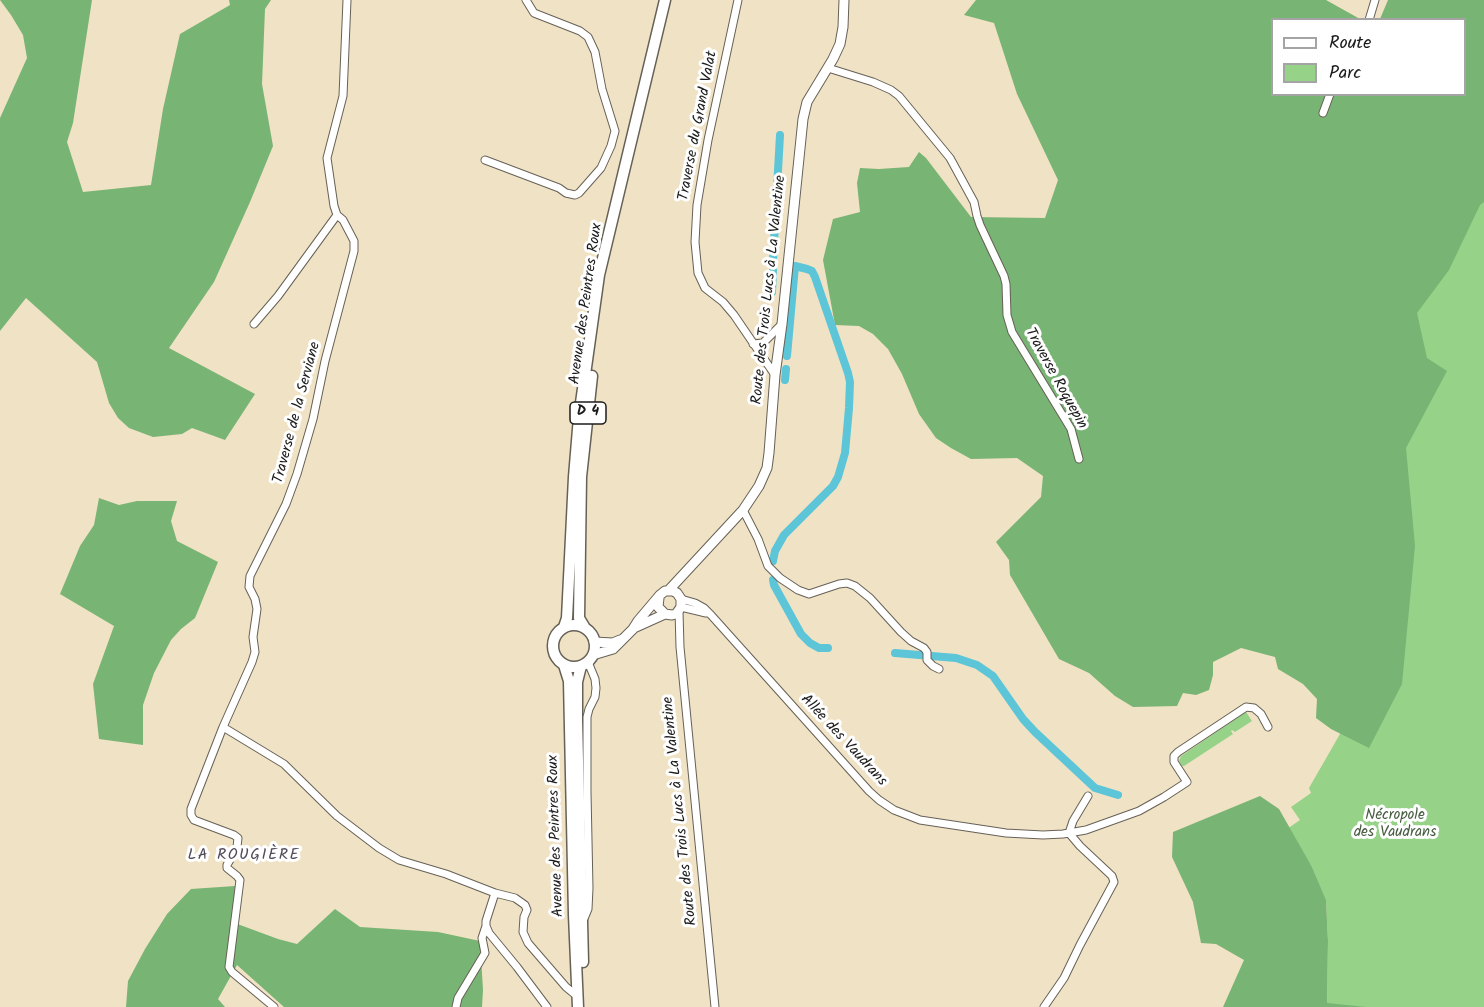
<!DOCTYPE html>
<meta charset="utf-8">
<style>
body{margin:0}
#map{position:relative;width:1484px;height:1007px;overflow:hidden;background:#f0e2c4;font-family:Kalam,sans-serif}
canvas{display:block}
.legend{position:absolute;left:1271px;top:18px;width:195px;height:78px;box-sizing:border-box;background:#fff;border:2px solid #a4a4a4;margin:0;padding:8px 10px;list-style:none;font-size:18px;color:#1c1c1c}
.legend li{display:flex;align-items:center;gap:12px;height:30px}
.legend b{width:30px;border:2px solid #a4a4a4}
</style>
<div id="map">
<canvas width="1484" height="1007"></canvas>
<ul class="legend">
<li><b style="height:8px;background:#fff"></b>Route</li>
<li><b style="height:16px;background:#96d287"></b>Parc</li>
</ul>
</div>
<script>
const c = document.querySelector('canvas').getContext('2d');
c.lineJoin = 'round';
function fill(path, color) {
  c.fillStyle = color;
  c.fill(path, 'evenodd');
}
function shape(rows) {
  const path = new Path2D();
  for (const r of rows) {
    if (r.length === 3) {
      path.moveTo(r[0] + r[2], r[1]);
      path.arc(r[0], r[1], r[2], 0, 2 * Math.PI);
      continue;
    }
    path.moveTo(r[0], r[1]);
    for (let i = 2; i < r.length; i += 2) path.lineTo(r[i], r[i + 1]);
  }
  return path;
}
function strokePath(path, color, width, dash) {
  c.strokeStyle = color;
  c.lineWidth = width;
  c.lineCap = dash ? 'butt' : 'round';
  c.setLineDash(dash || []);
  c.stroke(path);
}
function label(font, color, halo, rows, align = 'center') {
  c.font = font + ' Kalam,sans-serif';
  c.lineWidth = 6;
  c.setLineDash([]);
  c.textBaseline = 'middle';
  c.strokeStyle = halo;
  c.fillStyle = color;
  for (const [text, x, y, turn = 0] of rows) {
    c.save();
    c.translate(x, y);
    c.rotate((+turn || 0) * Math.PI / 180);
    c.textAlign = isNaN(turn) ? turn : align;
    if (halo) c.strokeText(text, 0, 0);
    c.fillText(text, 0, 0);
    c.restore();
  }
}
const green = shape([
 [1484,0,1484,1007,1327,1007,1328,940,1326,901,1312,867,1287,829,1300,820,1291,807,1311,793,1309,788,1340,734,1357,564,1464,94,1464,20],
 [1246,712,1252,721,1235,732,1232,730,1231,731,1233,734,1184,766,1182,766,1179,761,1181,756]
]);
const forest = shape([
 [0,0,92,0,73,123,67,142,83,192,151,185,163,109,180,34,230,5,229,0,271,0,265,9,262,84,273,146,250,202,214,282,169,348,255,394,225,440,192,428,182,434,153,437,129,428,118,418,109,403,97,362,26,298,0,331,0,118,27,58,23,35,11,15],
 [976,0,1326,0,1360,19,1272,20,1272,94,1464,94,1464,20,1380,19,1388,0,1484,0,1484,202,1480,205,1449,270,1417,313,1427,358,1447,371,1406,448,1415,546,1402,684,1369,748,1331,729,1316,718,1317,699,1303,684,1278,669,1275,657,1241,648,1213,662,1213,675,1209,690,1196,695,1183,693,1177,706,1133,707,1115,696,1089,673,1059,659,1010,575,1009,560,996,542,1041,497,1043,476,1017,458,971,459,951,448,936,438,919,414,902,374,888,349,873,334,859,326,835,325,823,260,833,219,860,212,857,183,860,168,879,169,909,167,919,152,926,158,971,217,1045,218,1058,180,1017,94,994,23,964,15],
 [99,498,119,505,137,501,177,501,171,521,177,541,218,562,195,618,181,629,171,640,154,673,143,705,143,745,99,739,93,684,114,626,60,594,80,546,94,525],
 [1260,796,1279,809,1312,867,1326,900,1328,941,1327,1003,1366,1007,1223,1007,1244,960,1216,944,1201,943,1193,902,1172,857,1173,832],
 [235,886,232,922,278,939,297,944,335,909,360,927,438,932,480,941,483,990,482,1007,284,1007,237,965,218,999,225,1007,126,1007,128,981,145,949,167,914,191,889]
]);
const canal = shape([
 [773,260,780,135],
 [772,292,773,270],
 [785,380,786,369],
 [773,561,775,551,784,535,833,486,838,477,845,453,849,408,850,382,848,373,815,277,812,271,807,269,795,266,787,356],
 [773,580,774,585,801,634,810,643,819,648,828,648],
 [895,653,956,658,977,665,993,676,1023,719,1035,732,1095,788,1118,795]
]);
const street = shape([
 [738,0,708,140,697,205,695,242,698,273,705,288,723,302,734,315,775,375],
 [1369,20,1375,0],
 [828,68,873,82,891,90,899,96,950,158,974,202,977,216,980,225,1004,276,1006,284,1007,315,1012,332,1071,429,1079,459],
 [1323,113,1330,94],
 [485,160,559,188,566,193,575,195,579,193,601,168,611,146,615,131,602,89,595,52,588,37,580,31,534,13,526,0],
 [254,324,278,296,337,215],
 [753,344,763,343,782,324],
 [743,510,758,539,768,566,780,578,798,590,809,594,839,584,847,583,855,586,870,598,901,632,911,641,924,648,927,652,927,660,933,666,939,669],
 [681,599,695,603,704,608,711,615,869,791,879,800,894,810,920,820,1006,833,1043,835,1063,834,1086,830,1139,811,1164,797,1187,782,1174,762,1174,756,1178,752,1246,707,1254,708,1261,714,1268,727],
 [681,607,706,613],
 [679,611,680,647,715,1007],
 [223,727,284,764,337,816,379,848,399,860,446,874,495,893,486,921,486,926,489,933,517,967,547,1007],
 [495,893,515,898,525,905,527,910,524,917,523,932,528,943,566,987,577,996],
 [583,921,588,909,589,888,587,792,587,717,589,709,595,697,596,688,595,679,588,662],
 [274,1007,232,972,229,967,240,880,237,876,227,868,227,865,237,847,238,838,234,835,194,820,191,815,191,809,223,727,252,662,255,652,253,637,257,609,255,599,249,587,250,576,286,504,297,474,313,419,325,361,354,251,354,241,343,220,337,215,334,206,327,158,343,96,347,0],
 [456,1007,458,998,485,953,482,938,486,926],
 [1044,1007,1064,978,1080,945,1114,882,1112,876,1080,846,1069,833,1073,821,1088,796]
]);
const secondary = shape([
 [668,591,743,510,759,486,767,468,769,453,775,375,782,324,803,119,807,102,833,59,840,44,843,27,844,0],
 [634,628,665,614],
 [594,642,613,643,620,640],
 [593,655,613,649,633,629,638,621,660,595,665,591,673,591,677,593,681,599,681,607,676,614,672,615,665,614,658,607,659,598]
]);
const primary = shape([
 [574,646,21],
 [564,627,567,618,574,477,579,417,599,275,665,0],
 [585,628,579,618,581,477,592,376],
 [564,665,569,681,574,915,578,1007],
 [581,666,577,682,577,720,583,962]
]);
const shields = [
 [588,413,36]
];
const shieldNames = [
 ["D 4",588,413]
];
const streetNames = [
 ["Traverse du Grand Valat",699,126,-79],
 ["Route des Trois Lucs à La Valentine",770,290,-84],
 ["Avenue des Peintres Roux",587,304,-82],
 ["Traverse Roquepin",1055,379,61],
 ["Traverse de la Serviane",298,413,-75],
 ["Allée des Vaudrans",843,741,47],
 ["Route des Trois Lucs à La Valentine",681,811,-96],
 ["Avenue des Peintres Roux",557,836,-92]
];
const parkNames = [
 ["Nécropole",1395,816],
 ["des Vaudrans",1395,833]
];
const neighbourhoodNames = [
 ["LA ROUGIÈRE",244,856]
];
fill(green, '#96d287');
fill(forest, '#78b474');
strokePath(canal, '#5cc5d8', 8);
strokePath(street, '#666157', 9);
strokePath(secondary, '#666157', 11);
strokePath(primary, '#666157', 13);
strokePath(street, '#fff', 7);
strokePath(secondary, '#fff', 9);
strokePath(primary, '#fff', 10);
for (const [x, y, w] of shields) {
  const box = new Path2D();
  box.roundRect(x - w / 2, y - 11, w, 22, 4.5);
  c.fillStyle = '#fff';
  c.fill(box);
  strokePath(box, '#1c1c1c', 1.5);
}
label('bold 14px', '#1c1c1c', null, shieldNames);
label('15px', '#1c1c1c', '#fff', streetNames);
label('15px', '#475c41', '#fff', parkNames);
c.letterSpacing = '1.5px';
label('16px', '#514b5a', '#fff', neighbourhoodNames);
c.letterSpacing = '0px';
</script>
